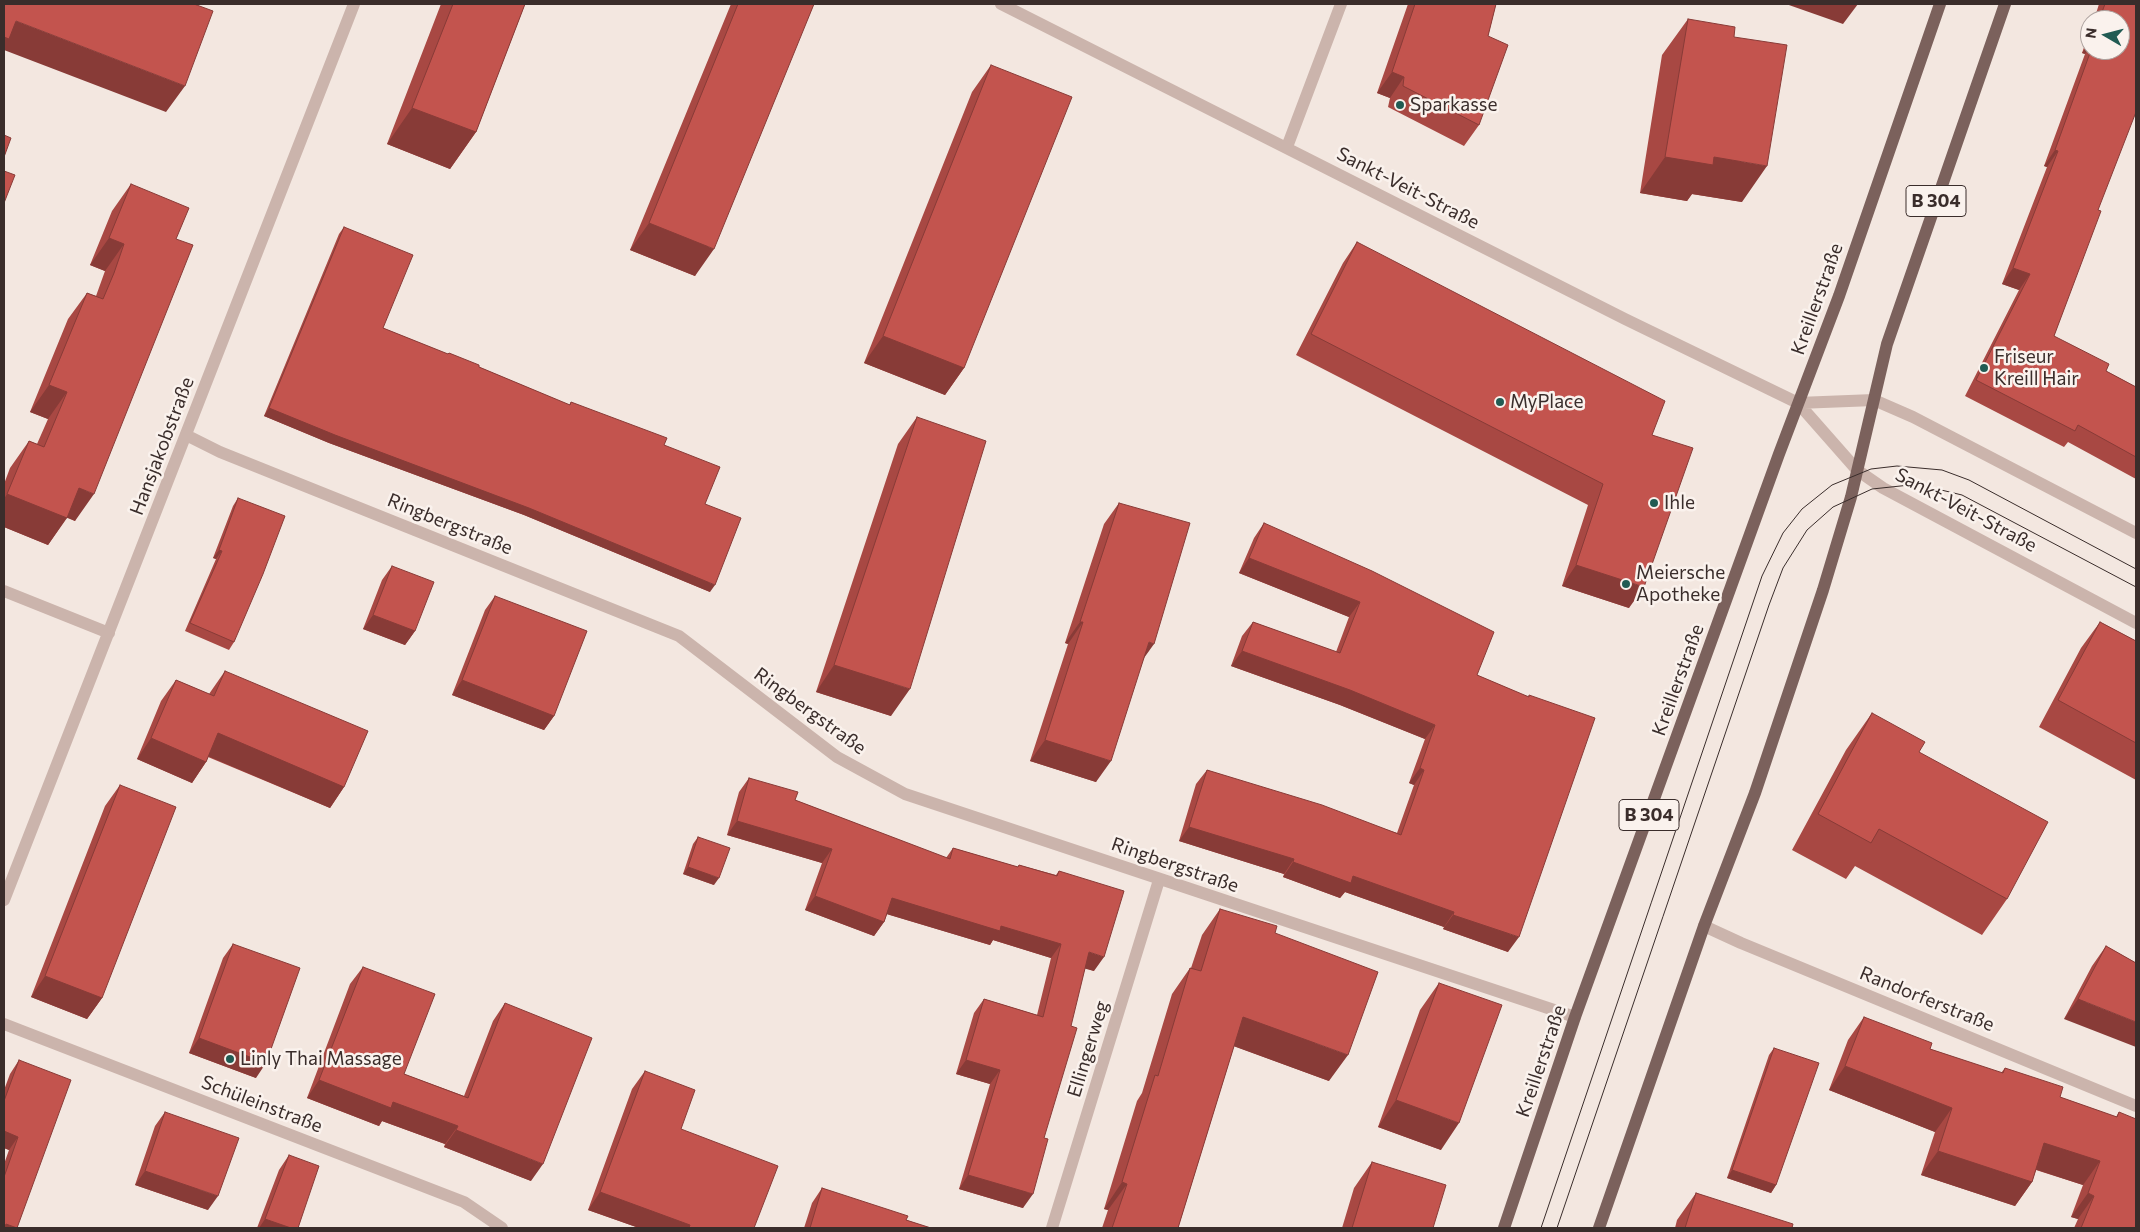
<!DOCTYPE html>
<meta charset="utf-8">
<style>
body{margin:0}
#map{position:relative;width:2140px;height:1232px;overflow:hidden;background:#f3e7e0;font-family:Commissioner,sans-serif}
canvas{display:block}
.frame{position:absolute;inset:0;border:5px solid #3a2d2b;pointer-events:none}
.north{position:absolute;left:2080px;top:10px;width:50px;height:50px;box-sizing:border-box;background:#faf2ed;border:1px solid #ada39f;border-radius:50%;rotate:278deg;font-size:14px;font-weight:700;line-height:20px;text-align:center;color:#3a2d2b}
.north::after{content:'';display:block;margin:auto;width:18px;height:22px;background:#215b53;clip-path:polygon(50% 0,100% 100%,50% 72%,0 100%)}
</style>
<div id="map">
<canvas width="2140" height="1232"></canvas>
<div class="frame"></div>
<div class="north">N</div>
</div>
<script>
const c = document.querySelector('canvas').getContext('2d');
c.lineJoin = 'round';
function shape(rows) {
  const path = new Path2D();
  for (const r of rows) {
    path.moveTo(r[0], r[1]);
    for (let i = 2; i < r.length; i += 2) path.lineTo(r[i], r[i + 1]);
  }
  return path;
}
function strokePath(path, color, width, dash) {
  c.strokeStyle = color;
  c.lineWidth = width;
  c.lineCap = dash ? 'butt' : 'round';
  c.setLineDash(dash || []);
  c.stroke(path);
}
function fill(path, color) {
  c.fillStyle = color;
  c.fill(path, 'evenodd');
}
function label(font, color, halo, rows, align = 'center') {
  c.font = font + ' Commissioner,sans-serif';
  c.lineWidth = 5;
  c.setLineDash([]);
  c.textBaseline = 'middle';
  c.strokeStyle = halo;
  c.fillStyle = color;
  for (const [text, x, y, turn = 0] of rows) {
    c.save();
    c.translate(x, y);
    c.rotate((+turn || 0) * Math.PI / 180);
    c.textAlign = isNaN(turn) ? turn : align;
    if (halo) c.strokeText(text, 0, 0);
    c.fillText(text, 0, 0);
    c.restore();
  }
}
const minor = shape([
 [1001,4,1625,319,1798,403,1857,470,1883,488,2136,623],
 [1287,147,1341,4],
 [1798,403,1874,400,1913,417,2136,533],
 [186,435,220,452,679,636,837,757,905,794,1575,1017],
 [4,591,109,633],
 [4,900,354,4],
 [1704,926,1741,943,2136,1106],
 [4,1024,464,1202,502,1228],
 [1052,1228,1159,880]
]);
const major = shape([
 [1504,1228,1575,1017,1779,454,1839,296,1940,4],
 [1599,1228,1704,926,1755,793,1823,590,1851,497,1887,344,2005,4]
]);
const tram = shape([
 [1541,1228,1762,576,1783,533,1802,509,1832,485,1871,469,1897,466,1942,470,1969,480,2136,569],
 [1557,1228,1769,605,1783,568,1807,530,1833,507,1872,489,1910,485,1933,488,1962,495,2136,587]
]);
const wall = shape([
 [441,4,525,4,476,132,450,169,387,144],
 [731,4,814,4,695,276,630,250],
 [1408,4,1496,4,1488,36,1479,125,1464,146,1388,107,1390,98,1377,93],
 [2099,4,2136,4,2098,210,2054,336,2106,371,2136,387,2136,479,2068,442,2064,447,1965,396,2019,290,2002,284,2047,167,2044,166,2085,54,2082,53,2090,30,2090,50,2120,50,2120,20,2094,20],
 [1688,19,1734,37,1742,202,1692,194,1687,201,1640,193,1662,55],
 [991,65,964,368,945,395,864,363,972,92],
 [131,184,176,239,75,521,67,517,48,545,4,527,4,484,10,468,29,441,37,444,48,419,30,412,68,319,87,293,96,296,105,271,90,265,112,211],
 [344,227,383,328,447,354,449,353,479,367,569,405,571,402,664,445,705,504,710,592,524,515,329,443,264,416,339,234],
 [1357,242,1652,435,1629,608,1562,586,1588,505,1296,355,1343,263],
 [917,417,891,716,816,692,898,444],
 [238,498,234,642,229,650,185,631,216,559,213,558,233,506],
 [1119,503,1144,658,1096,782,1030,761,1068,644,1065,643,1104,524],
 [1264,523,1477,675,1528,697,1529,695,1508,952,1443,929,1444,927,1345,892,1340,898,1283,877,1284,874,1179,841,1196,784,1207,770,1397,833,1414,785,1409,783,1425,739,1340,705,1231,666,1242,636,1253,622,1336,652,1349,617,1239,573,1254,538],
 [392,566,415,631,405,645,363,629,382,580],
 [495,596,554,716,544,730,452,695,485,610],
 [2100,622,2136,641,2136,780,2039,727,2081,648],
 [225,671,344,787,330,808,208,757,206,762,192,783,137,759,161,701,176,680,209,694],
 [1872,713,1919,752,2007,899,1982,935,1855,866,1846,879,1792,850,1846,750],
 [749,778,795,800,946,858,953,848,1018,867,1019,865,1056,875,1059,871,1094,971,1085,968,1023,1208,959,1189,990,1084,956,1074,974,1013,984,999,1037,1015,1051,958,993,940,990,945,887,914,884,922,874,936,805,910,822,863,727,835,739,792],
 [120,785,102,998,87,1019,31,997,105,806],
 [698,837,714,885,683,874,693,844],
 [1220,909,1275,933,1329,1081,1234,1046,1178,1228,1102,1228,1108,1210,1104,1209,1137,1101,1142,1093,1172,994,1190,968,1191,968,1202,935],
 [233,944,256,1078,189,1053,223,958],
 [2106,946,2136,963,2064,1019,2092,966],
 [363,967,404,1074,464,1096,493,1021,505,1003,531,1181,444,1147,445,1144,382,1121,379,1126,307,1098,350,984],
 [1439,983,1441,1150,1378,1127,1420,1010],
 [1864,1017,1930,1049,2001,1073,2005,1068,2060,1097,2116,1117,2119,1112,2136,1228,2074,1228,2078,1219,2071,1217,2083,1185,2036,1170,2032,1182,2015,1206,1921,1175,1935,1132,1829,1090,1848,1040],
 [1774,1048,1776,1185,1771,1193,1727,1178,1769,1055],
 [19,1060,17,1228,4,1228,4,1164,9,1150,4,1148,4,1090,10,1074],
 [645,1071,681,1129,754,1228,639,1228,588,1210,632,1089],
 [165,1112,208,1210,135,1185,155,1126],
 [289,1155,298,1228,257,1228,279,1170],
 [1372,1162,1433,1228,1342,1228,1354,1188],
 [822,1188,906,1220,931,1228,804,1228,812,1203],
 [1696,1193,1792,1228,1675,1228,1677,1220]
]);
const shadedWall = shape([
 [1786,4,1858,4,1843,24],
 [16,21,185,86,166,112,4,50,4,37],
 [2090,42,2090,46,2085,54,2082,53],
 [1392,72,1404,77,1390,98,1377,93],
 [412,108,476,132,450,169,387,144],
 [2055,150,2058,151,2047,167,2044,166],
 [1665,157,1714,157,1767,166,1742,202,1692,194,1687,201,1640,193],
 [649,223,714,249,695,276,630,250],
 [109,238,124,244,105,271,90,265],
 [2013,268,2030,274,2019,290,2002,284],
 [883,336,964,368,945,395,864,363],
 [49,385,67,392,48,419,30,412],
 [269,408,529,508,715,585,710,592,524,515,329,443,264,416],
 [79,488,94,494,75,521,60,515],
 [7,494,67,518,48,545,4,527,4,499],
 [219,550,222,551,216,559,213,558],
 [1249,558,1360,602,1349,617,1239,573],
 [1576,565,1644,587,1629,608,1562,586],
 [373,615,415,631,405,645,363,629],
 [1080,622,1083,622,1068,644,1065,643],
 [1149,642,1154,644,1139,665],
 [1242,651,1350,690,1435,725,1425,739,1340,705,1231,666],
 [834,665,910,689,891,716,816,692],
 [462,680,554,716,544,730,452,695],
 [218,733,344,787,330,808,203,754],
 [151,738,206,762,192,783,137,759],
 [1045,740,1111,761,1096,782,1030,761],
 [1420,768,1424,770,1414,785,1409,783],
 [737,821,832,849,822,863,727,835],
 [1189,827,1294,859,1284,874,1179,841],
 [1293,862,1353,876,1454,912,1444,927,1345,892,1340,898,1283,877],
 [688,867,719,878,714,885,683,874],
 [815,896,884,922,874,936,805,910],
 [892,898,1001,926,1061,944,1051,958,993,940,990,945,883,913],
 [1453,915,1519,937,1508,952,1443,929],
 [1089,952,1104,957,1094,971,1079,967],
 [45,976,102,998,87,1019,31,997],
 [2078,999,2136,1022,2136,1047,2064,1019],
 [1243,1017,1348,1055,1329,1081,1225,1043],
 [199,1038,266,1063,256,1078,189,1053],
 [966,1060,1000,1070,990,1084,956,1074],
 [1845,1066,1952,1108,1935,1132,1829,1090],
 [319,1080,393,1102,458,1126,445,1144,382,1121,379,1126,307,1098],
 [1396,1100,1459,1123,1441,1150,1378,1127],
 [456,1130,543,1164,531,1181,444,1147],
 [4,1131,18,1137,9,1150,4,1148],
 [2044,1143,2100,1161,2083,1185,2028,1167],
 [1938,1151,2032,1182,2015,1206,1921,1175],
 [1732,1170,1776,1185,1771,1193,1727,1178],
 [145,1171,218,1196,208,1210,135,1185],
 [968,1175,1033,1194,1023,1208,959,1189],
 [1122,1182,1127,1184,1108,1210,1104,1209],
 [600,1192,690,1225,688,1228,639,1228,588,1210],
 [2088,1193,2094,1196,2078,1219,2071,1217],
 [265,1219,291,1228,259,1228],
 [6,1224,16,1228,4,1228]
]);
const building = shape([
 [4,4,194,4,213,11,185,86,16,21,9,39,4,37,4,4],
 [453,4,525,4,476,132,412,108,453,4],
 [738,4,814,4,714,249,649,223,738,4],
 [1415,4,1496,4,1488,36,1508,45,1479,125,1403,86,1404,77,1392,72,1415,4],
 [2105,4,2136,4,2136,112,2098,210,2101,211,2054,336,2109,364,2106,371,2136,387,2136,457,2078,425,2075,431,1976,380,2030,274,2013,268,2058,151,2055,150,2091,50,2120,50,2120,20,2099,20,2105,4],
 [1688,19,1735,27,1734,37,1787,45,1767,166,1714,157,1713,165,1665,157,1688,19],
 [991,65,1072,97,964,368,883,336,991,65],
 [4,135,11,138,4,157,4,135],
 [4,171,15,175,4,203,4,171],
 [131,184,189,208,176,239,193,245,94,494,79,488,67,518,7,494,29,441,44,447,67,392,49,385,87,293,103,299,114,273,124,244,109,238,131,184],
 [344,227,413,255,383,328,448,354,449,353,479,365,479,367,570,405,571,402,667,438,664,445,720,467,705,504,741,518,715,585,529,508,335,435,269,408,344,227],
 [1357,242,1665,401,1652,435,1693,448,1644,587,1576,565,1603,484,1311,334,1357,242],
 [917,417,986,441,910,689,834,665,917,417],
 [238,498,285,516,263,574,234,642,190,623,222,551,219,550,238,498],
 [1119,503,1190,523,1154,644,1149,642,1111,761,1045,740,1083,622,1080,622,1119,503],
 [1264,523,1372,571,1494,632,1477,675,1529,697,1529,695,1595,718,1519,937,1453,915,1454,912,1353,876,1351,883,1293,862,1294,859,1189,827,1207,770,1322,805,1401,835,1424,770,1420,768,1435,725,1350,690,1242,651,1253,622,1340,653,1360,602,1249,558,1264,523],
 [392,566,434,582,415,631,373,615,392,566],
 [495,596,587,631,554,716,462,680,495,596],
 [2100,622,2136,641,2136,743,2058,700,2100,622],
 [225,671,368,731,344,787,218,733,206,762,151,738,176,680,214,696,225,671],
 [1872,713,1925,742,1919,752,2048,822,2007,899,1879,829,1871,843,1818,814,1872,713],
 [749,778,798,792,795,800,950,859,953,848,1018,867,1019,865,1057,876,1059,871,1124,891,1104,957,1089,952,1071,1026,1077,1028,1044,1138,1048,1139,1033,1194,968,1175,1000,1070,966,1060,984,999,1043,1017,1061,944,1001,926,1000,931,892,898,884,922,815,896,832,849,737,821,749,778],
 [120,785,176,807,102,998,45,976,120,785],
 [698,837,730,848,719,878,688,867,698,837],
 [1220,909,1277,926,1275,933,1378,972,1348,1055,1243,1017,1178,1228,1112,1228,1127,1184,1122,1182,1155,1075,1158,1076,1190,968,1201,971,1220,909],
 [233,944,300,968,266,1063,199,1038,233,944],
 [2106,946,2136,963,2136,1022,2078,999,2106,946],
 [363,967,435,994,404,1074,468,1098,505,1003,592,1038,543,1164,456,1130,458,1126,393,1102,391,1108,319,1080,363,967],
 [1439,983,1502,1005,1459,1123,1396,1100,1439,983],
 [1864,1017,1932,1043,1930,1049,2003,1073,2005,1068,2063,1087,2060,1097,2117,1117,2119,1112,2136,1119,2136,1228,2081,1228,2094,1196,2088,1193,2100,1161,2044,1143,2032,1182,1938,1151,1952,1108,1845,1066,1864,1017],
 [1774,1048,1819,1063,1776,1185,1732,1170,1774,1048],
 [19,1060,71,1080,17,1228,6,1224,4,1228,4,1177,18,1137,4,1131,4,1101,19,1060],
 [645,1071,695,1090,681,1129,778,1166,754,1228,689,1228,690,1225,600,1192,645,1071],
 [165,1112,239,1138,218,1196,145,1171,165,1112],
 [289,1155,319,1166,298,1228,291,1228,265,1219,289,1155],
 [1372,1162,1446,1185,1433,1228,1352,1228,1372,1162],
 [822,1188,908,1216,906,1220,931,1228,810,1228,822,1188],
 [1696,1193,1793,1224,1792,1228,1685,1228,1696,1193]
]);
const markers = [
 [1400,105,5,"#215b53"],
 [1984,368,5,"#215b53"],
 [1500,402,5,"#215b53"],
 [1654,503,5,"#215b53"],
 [1626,584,5,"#215b53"],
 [230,1059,5,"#215b53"]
];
const shields = [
 [1936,201,60],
 [1649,815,60]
];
const shieldNames = [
 ["B 304",1936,201],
 ["B 304",1649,815]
];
const poiNames = [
 ["Sparkasse",1410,105],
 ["Friseur",1994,357],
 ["Kreill Hair",1994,379],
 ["MyPlace",1510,402],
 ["Ihle",1664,503],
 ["Meiersche",1636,573],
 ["Apotheke",1636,595],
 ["Linly Thai Massage",240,1059]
];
const streetNames = [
 ["Sankt-Veit-Straße",1408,188,27],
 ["Kreillerstraße",1817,299,-70],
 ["Hansjakobstraße",162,446,-69],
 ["Sankt-Veit-Straße",1966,510,28],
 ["Ringbergstraße",450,524,22],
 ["Kreillerstraße",1678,680,-70],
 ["Ringbergstraße",810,711,36],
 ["Ringbergstraße",1175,865,19],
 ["Randorferstraße",1927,999,22],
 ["Ellingerweg",1088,1049,-73],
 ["Kreillerstraße",1541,1061,-71],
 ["Schüleinstraße",262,1104,21]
];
strokePath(minor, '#cbb4ac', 12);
strokePath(major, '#7b615c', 12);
strokePath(tram, '#3a2d2b', 1);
fill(wall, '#a84843');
fill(shadedWall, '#883b37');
fill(building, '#c3544e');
strokePath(building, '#883b37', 1);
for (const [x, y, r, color] of markers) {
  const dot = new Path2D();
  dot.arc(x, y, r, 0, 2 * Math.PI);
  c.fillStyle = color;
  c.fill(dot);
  strokePath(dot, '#faf2ed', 2);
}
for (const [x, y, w] of shields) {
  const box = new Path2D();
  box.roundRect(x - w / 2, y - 15.5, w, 31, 4);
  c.fillStyle = '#faf2ed';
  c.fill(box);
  strokePath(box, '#3a2d2b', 1);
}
label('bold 18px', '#3a2d2b', null, shieldNames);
label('19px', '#3a2d2b', '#faf2ed', poiNames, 'left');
label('19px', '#3a2d2b', '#faf2ed', streetNames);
</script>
